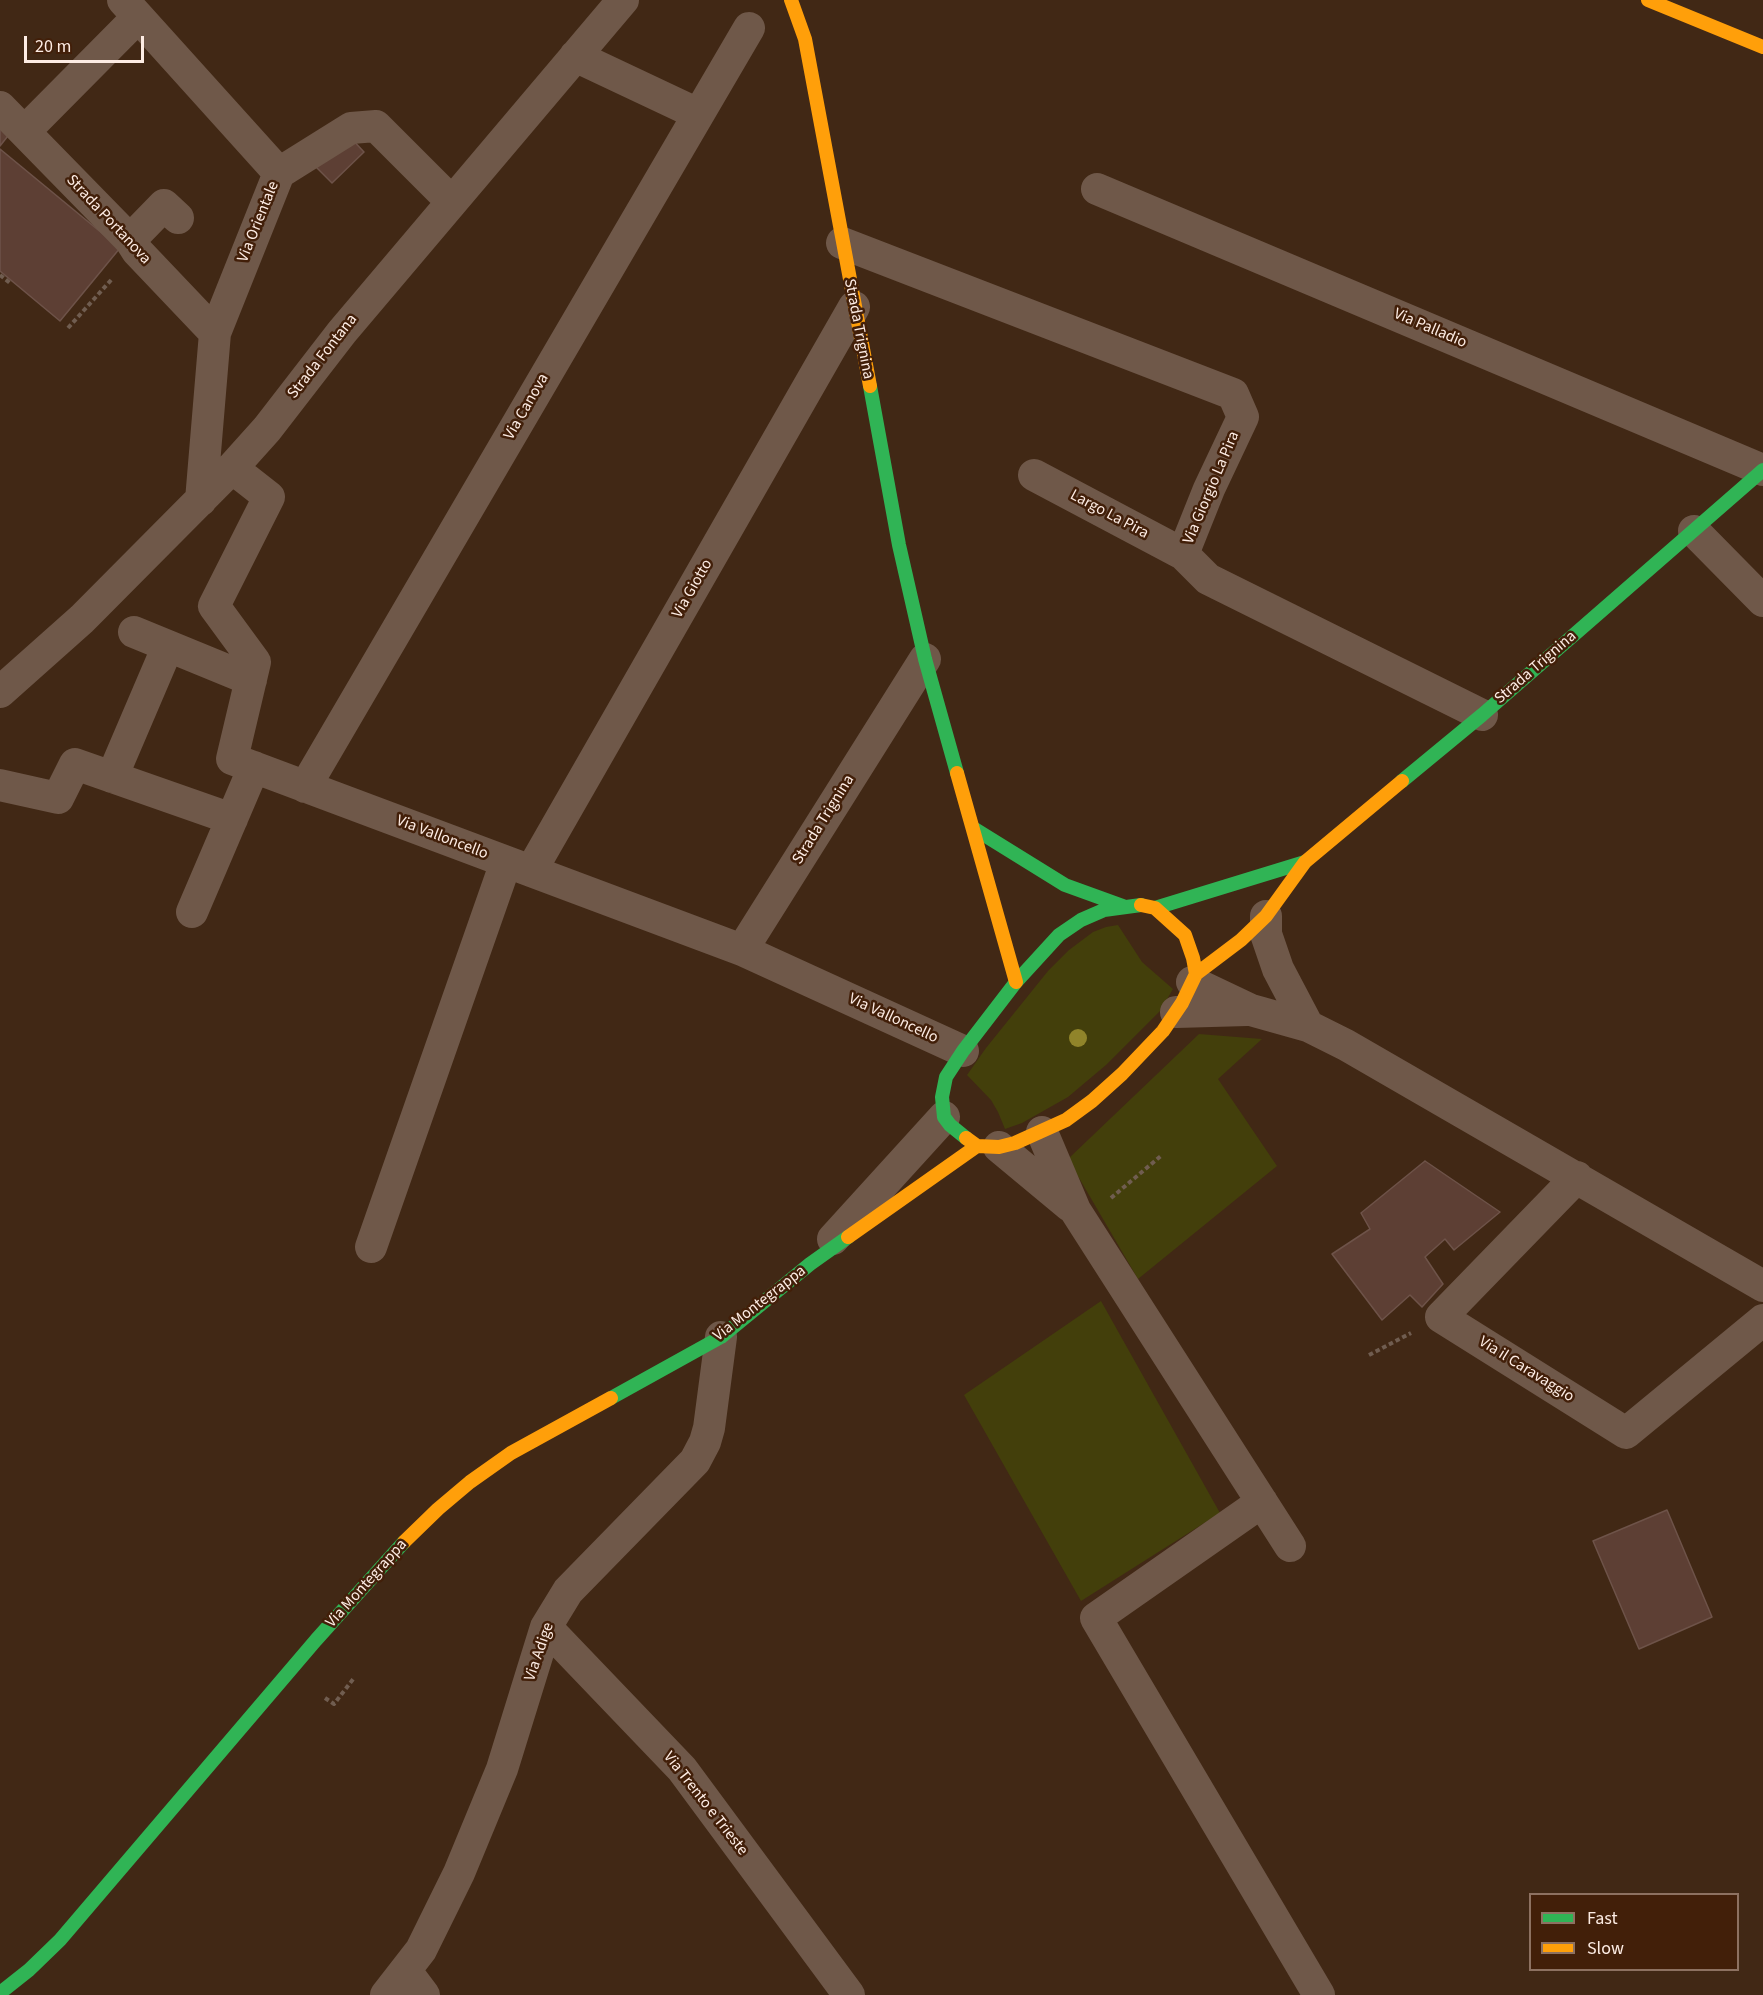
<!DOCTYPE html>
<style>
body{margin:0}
#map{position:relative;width:1763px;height:1995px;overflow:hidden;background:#412815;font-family:"Source Sans 3",sans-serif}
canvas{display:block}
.legend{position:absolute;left:1529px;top:1893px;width:210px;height:78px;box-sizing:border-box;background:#421f09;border:2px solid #8d7161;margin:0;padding:8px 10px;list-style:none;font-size:18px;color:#fdece4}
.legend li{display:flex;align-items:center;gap:12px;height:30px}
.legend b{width:30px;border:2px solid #8d7161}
.scale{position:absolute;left:24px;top:36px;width:120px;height:27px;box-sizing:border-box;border:3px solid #fdece4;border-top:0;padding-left:8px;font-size:18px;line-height:21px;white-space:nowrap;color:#fdece4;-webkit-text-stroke:4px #421f09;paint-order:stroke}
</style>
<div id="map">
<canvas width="1763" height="1995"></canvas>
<ul class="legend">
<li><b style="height:8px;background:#30b455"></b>Fast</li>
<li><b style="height:8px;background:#ff9f0a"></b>Slow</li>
</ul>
<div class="scale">20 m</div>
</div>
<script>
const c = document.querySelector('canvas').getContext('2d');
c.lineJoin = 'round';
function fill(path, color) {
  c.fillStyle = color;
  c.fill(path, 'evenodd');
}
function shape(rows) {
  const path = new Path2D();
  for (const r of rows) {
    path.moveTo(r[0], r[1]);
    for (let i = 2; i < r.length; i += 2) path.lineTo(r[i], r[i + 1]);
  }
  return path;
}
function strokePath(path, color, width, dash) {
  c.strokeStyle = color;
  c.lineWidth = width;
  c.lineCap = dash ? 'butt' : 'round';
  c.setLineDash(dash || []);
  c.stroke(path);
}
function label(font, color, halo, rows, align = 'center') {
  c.font = font + ' "Source Sans 3",sans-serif';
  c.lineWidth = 5;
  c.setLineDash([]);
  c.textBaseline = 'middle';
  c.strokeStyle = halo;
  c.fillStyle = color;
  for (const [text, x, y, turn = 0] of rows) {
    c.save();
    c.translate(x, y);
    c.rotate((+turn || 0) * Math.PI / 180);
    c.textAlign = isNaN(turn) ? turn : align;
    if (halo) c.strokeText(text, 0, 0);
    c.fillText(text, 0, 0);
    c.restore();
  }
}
const green = shape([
 [1118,925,1142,962,1173,989,1160,1011,1106,1065,1068,1097,1022,1123,1005,1129,998,1112,991,1100,967,1075,986,1048,1048,971,1069,950,1093,932,1106,927],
 [1199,1034,1262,1039,1218,1079,1277,1166,1138,1279,1068,1159],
 [1101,1301,1220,1513,1081,1601,964,1395]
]);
const building = shape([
 [0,123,11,132,0,146,0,123],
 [349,136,364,152,332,183,316,167,349,136],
 [0,149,120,248,60,321,0,271,0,149],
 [1425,1161,1500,1212,1454,1250,1445,1239,1425,1257,1443,1284,1422,1307,1410,1295,1382,1320,1332,1254,1370,1229,1361,1213,1425,1161],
 [1667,1510,1712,1617,1639,1649,1593,1541,1667,1510]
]);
const path = shape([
 [0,275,10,283],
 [68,328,112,279],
 [1111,1198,1162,1155],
 [1369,1355,1411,1333],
 [325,1698,334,1704,354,1678]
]);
const street = shape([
 [123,0,279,173,215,333,201,500],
 [575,56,698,114],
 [0,107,130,240,137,251,215,333],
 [25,131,138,17],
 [279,173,351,128,376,126,452,202],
 [1097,189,1763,470],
 [130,240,164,205,178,218],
 [842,243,1233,394,1243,417,1209,489,1183,554,1208,579,1482,715],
 [232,468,269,497,214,606,255,662,232,759,742,950,963,1051],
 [1034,475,1183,554],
 [1694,531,1763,601],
 [134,632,251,680],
 [0,692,82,619,232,468,267,429,342,332,623,0],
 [112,777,168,646],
 [0,785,58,798,75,764,232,819],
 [305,787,749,28],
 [531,871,854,307],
 [192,912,254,767],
 [1266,916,1266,934,1278,969,1308,1026],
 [742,950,925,659],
 [1192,982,1251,1010,1308,1026,1346,1045,1763,1286],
 [1176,1012,1247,1010],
 [1042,1132,1075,1210,1290,1546],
 [999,1147,1070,1206],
 [1577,1177,1441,1317,1626,1433,1763,1320],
 [833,1239,944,1117],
 [371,1247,506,862],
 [1262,1502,1096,1618,1319,1995],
 [546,1627,682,1769,849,1995],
 [406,1971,424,1995],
 [386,1995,421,1950,459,1873,502,1769,546,1627,568,1591,695,1461,705,1442,709,1428,721,1337]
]);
const fast = shape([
 [870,386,899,545,925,659,957,773],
 [1402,781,1482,715,1763,470],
 [973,828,1065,885,1123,906],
 [1155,908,1305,862],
 [966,1138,950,1125,944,1117,942,1097,946,1077,963,1051,1016,982,1059,935,1081,920,1104,910,1141,905],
 [611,1398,721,1337,810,1264,848,1237],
 [0,1993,29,1970,60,1940,316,1640,404,1542]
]);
const slow = shape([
 [791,0,805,39,870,386],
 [1648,0,1763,47],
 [957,773,1016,982],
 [1196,974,1241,940,1266,916,1305,862,1402,781],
 [966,1138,977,1146,999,1147,1015,1143,1066,1120,1092,1101,1122,1074,1163,1031,1182,1003,1196,974,1193,958,1185,935,1155,908,1141,905],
 [848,1237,977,1146],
 [404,1542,438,1509,470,1482,511,1453,611,1398]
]);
const trees = [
 [1078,1038]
];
const streetNames = [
 ["Strada Portanova",108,220,47],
 ["Via Orientale",259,222,-68],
 ["Strada Trignina",858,329,79],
 ["Via Palladio",1430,329,23],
 ["Strada Fontana",323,357,-52],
 ["Via Canova",527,407,-60],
 ["Via Giorgio La Pira",1212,488,-67],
 ["Largo La Pira",1109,515,28],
 ["Via Giotto",693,589,-60],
 ["Strada Trignina",1536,668,-41],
 ["Strada Trignina",824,820,-58],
 ["Via Valloncello",442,838,21],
 ["Via Valloncello",893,1019,25],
 ["Via Montegrappa",760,1304,-38],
 ["Via il Caravaggio",1526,1370,32],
 ["Via Montegrappa",367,1584,-48],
 ["Via Adige",540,1652,-71],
 ["Via Trento e Trieste",705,1804,52]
];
fill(green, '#433f0b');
fill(building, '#5d3f34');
strokePath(building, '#6e5349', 1.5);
strokePath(path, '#705d50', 4, [4.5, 3]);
strokePath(street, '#6f5849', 32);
strokePath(fast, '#30b455', 14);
strokePath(slow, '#ff9f0a', 14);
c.fillStyle = '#90842a';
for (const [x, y] of trees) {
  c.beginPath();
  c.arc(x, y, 9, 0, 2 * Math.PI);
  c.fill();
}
label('16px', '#fdece4', '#421f09', streetNames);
</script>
